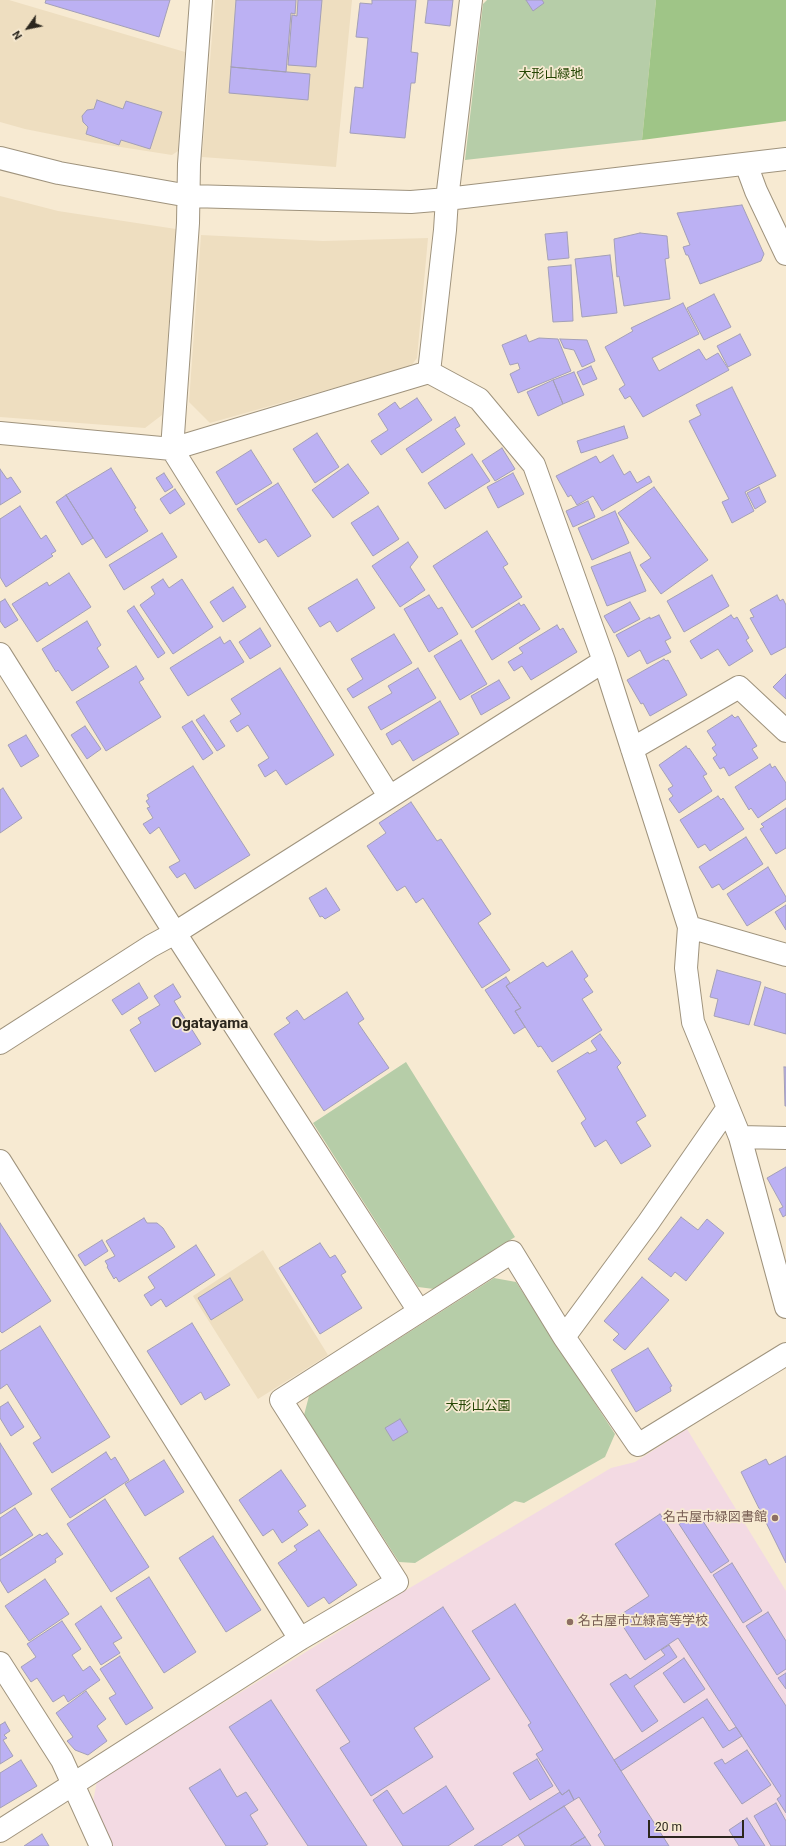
<!DOCTYPE html>
<meta charset="utf-8">
<style>
body{margin:0}
#map{position:relative;width:786px;height:1846px;overflow:hidden;background:#f7ead2;font-family:Roboto,sans-serif}
canvas{display:block}
.north{position:absolute;left:8px;top:8px;width:40px;height:40px;-webkit-text-stroke:3px #f7ead2;paint-order:stroke;rotate:237deg;font-size:11px;font-weight:700;line-height:16px;text-align:center;color:#2b261d}
.north::after{content:'';display:block;margin:auto;width:14px;height:18px;background:#2b261d;clip-path:polygon(50% 0,100% 100%,50% 72%,0 100%)}
.scale{position:absolute;left:648px;top:1820px;width:96px;height:18px;box-sizing:border-box;border:2px solid #2b261d;border-top:0;padding-left:5px;font-size:12px;line-height:14px;white-space:nowrap;color:#2b261d;-webkit-text-stroke:3px #f7ead2;paint-order:stroke}
</style>
<div id="map">
<canvas width="786" height="1846"></canvas>
<div class="north">N</div>
<div class="scale">20 m</div>
</div>
<script>
const c = document.querySelector('canvas').getContext('2d');
c.lineJoin = 'round';
function fill(path, color) {
  c.fillStyle = color;
  c.fill(path, 'evenodd');
}
function shape(rows) {
  const path = new Path2D();
  for (const r of rows) {
    path.moveTo(r[0], r[1]);
    for (let i = 2; i < r.length; i += 2) path.lineTo(r[i], r[i + 1]);
  }
  return path;
}
function strokePath(path, color, width, dash) {
  c.strokeStyle = color;
  c.lineWidth = width;
  c.lineCap = dash ? 'butt' : 'round';
  c.setLineDash(dash || []);
  c.stroke(path);
}
function label(font, color, halo, rows, align = 'center') {
  c.font = font + ' Roboto,"Noto Sans JP",sans-serif';
  c.lineWidth = 3.5;
  c.setLineDash([]);
  c.textBaseline = 'middle';
  c.strokeStyle = halo;
  c.fillStyle = color;
  for (const [text, x, y, turn = 0] of rows) {
    c.save();
    c.translate(x, y);
    c.rotate((+turn || 0) * Math.PI / 180);
    c.textAlign = isNaN(turn) ? turn : align;
    if (halo) c.strokeText(text, 0, 0);
    c.fillText(text, 0, 0);
    c.restore();
  }
}
const built = shape([
 [0,0,9,0,185,52,178,151,172,155,95,143,25,129,0,122],
 [215,0,352,0,336,167,202,157],
 [0,196,58,211,176,229,162,415,145,428,0,417],
 [201,235,323,241,428,238,417,358,411,366,210,423,189,402],
 [263,1250,328,1355,258,1399,193,1296]
]);
const education = shape([
 [687,1429,786,1591,786,1846,111,1846,92,1807,97,1781,403,1592,611,1468,635,1462]
]);
const green = shape([
 [487,0,656,0,642,140,465,160,483,4],
 [406,1062,515,1237,434,1289,418,1287,313,1123],
 [494,1278,516,1282,615,1434,605,1457,524,1503,515,1501,415,1563,399,1562,304,1415,309,1396]
]);
const forest = shape([
 [656,0,786,0,786,121,642,140]
]);
const building = shape([
 [46,0,170,0,159,37,45,3,46,0],
 [236,0,296,0,295,14,291,13,286,72,231,67,236,0],
 [298,0,322,0,316,67,288,65,292,15,297,16,298,0],
 [372,0,416,0,411,52,418,53,415,83,411,83,405,138,350,133,355,87,363,88,368,38,356,37,360,3,372,4,372,0],
 [428,0,453,0,450,26,425,23,428,0],
 [526,0,542,0,544,3,533,11,526,0],
 [231,67,310,74,308,100,229,93,231,67],
 [97,100,123,109,126,101,162,112,150,149,121,140,119,145,86,134,88,127,83,122,82,116,87,110,94,109,97,100],
 [742,205,764,254,761,261,700,284,688,255,686,255,683,247,690,245,677,213,742,205],
 [567,232,569,258,548,260,545,234,567,232],
 [640,233,667,236,669,258,665,259,670,299,624,306,619,276,617,277,614,239,640,233],
 [610,255,617,313,582,317,575,259,610,255],
 [571,265,573,321,553,322,548,267,571,265],
 [714,294,731,327,704,340,687,308,714,294],
 [683,303,699,334,652,358,659,371,699,349,706,360,718,353,729,370,643,417,630,396,625,399,619,389,625,385,605,347,633,331,631,328,683,303],
 [740,334,751,355,728,367,717,346,740,334],
 [526,335,529,342,539,338,558,339,571,371,518,393,510,374,520,369,518,363,510,365,502,345,526,335],
 [560,339,587,340,595,361,582,367,574,350,564,348,560,339],
 [591,366,597,379,583,385,577,372,591,366],
 [574,372,584,395,563,404,553,380,574,372],
 [553,380,563,404,538,416,527,392,553,380],
 [732,387,776,476,745,492,754,511,732,523,722,502,729,499,689,421,701,415,696,405,732,387],
 [417,398,432,420,381,455,371,441,388,430,378,414,395,402,400,409,417,398],
 [455,417,460,426,455,429,465,444,422,473,406,449,455,417],
 [624,426,628,438,581,453,577,441,624,426],
 [317,433,339,467,315,483,293,449,317,433],
 [502,448,515,469,495,481,482,461,502,448],
 [251,450,272,483,236,505,216,472,251,450],
 [472,454,490,481,445,509,428,483,472,454],
 [613,455,624,475,630,471,637,483,649,476,652,482,602,511,593,496,577,505,571,495,568,497,556,476,596,456,600,463,613,455],
 [348,464,369,493,333,518,312,490,348,464],
 [111,468,136,508,134,509,148,531,106,558,66,495,111,468],
 [0,469,7,479,11,477,21,492,0,505,0,469],
 [164,473,173,487,165,492,156,478,164,473],
 [513,473,524,494,498,508,487,487,513,473],
 [278,483,311,536,278,557,266,539,259,543,237,509,278,483],
 [654,487,708,560,661,594,640,565,651,558,618,513,654,487],
 [759,487,766,502,755,509,747,493,759,487],
 [175,489,185,504,170,514,160,499,175,489],
 [66,495,93,538,82,545,56,502,66,495],
 [588,501,595,517,573,527,566,511,588,501],
 [20,506,41,539,46,535,56,551,51,554,53,556,6,587,0,577,0,519,20,506],
 [378,506,399,539,373,556,351,523,378,506],
 [615,511,629,543,592,560,578,528,615,511],
 [487,531,508,564,503,567,522,597,472,628,433,566,487,531],
 [162,533,177,557,124,590,109,565,162,533],
 [408,542,418,557,410,567,425,590,400,607,372,566,408,542],
 [630,552,646,591,607,606,591,567,630,552],
 [69,573,91,607,37,642,12,604,47,582,49,586,69,573],
 [712,575,729,606,684,632,667,601,712,575],
 [163,579,169,588,182,579,213,627,173,654,140,605,155,594,151,587,163,579],
 [357,579,375,608,337,632,330,621,320,627,308,608,357,579],
 [233,587,246,607,223,622,210,602,233,587],
 [429,595,438,609,442,607,458,634,429,652,404,609,429,595],
 [777,595,780,601,783,599,786,605,786,647,771,655,750,618,754,617,750,610,777,595],
 [5,599,18,620,5,628,0,621,0,602,5,599],
 [630,602,640,619,614,633,604,616,630,602],
 [519,603,521,606,524,604,540,629,492,660,475,631,519,603],
 [134,606,165,653,158,658,127,611,134,606],
 [659,615,671,638,665,641,671,652,647,664,640,650,628,657,616,635,650,617,650,619,659,615],
 [731,615,734,619,737,617,749,638,746,640,753,651,729,666,718,649,701,659,690,641,731,615],
 [87,621,101,645,97,648,109,667,72,691,58,670,56,672,42,649,87,621],
 [557,625,560,630,563,628,577,652,531,680,522,666,514,671,508,662,523,653,519,648,557,625],
 [260,628,271,646,250,659,239,642,260,628],
 [394,634,412,663,353,698,347,689,363,679,351,659,394,634],
 [220,637,224,644,230,640,244,662,188,696,170,668,220,637],
 [461,640,487,684,460,700,434,656,461,640],
 [664,659,666,661,668,660,687,695,650,716,643,703,641,704,627,680,664,659],
 [136,666,144,679,139,682,161,717,106,751,76,702,136,666],
 [280,668,334,755,286,785,276,770,265,777,258,765,269,758,248,725,237,732,230,721,241,714,231,699,280,668],
 [418,668,436,698,381,730,368,707,392,693,388,686,418,668],
 [786,674,786,699,773,687,786,674],
 [499,680,510,698,481,715,471,696,499,680],
 [440,701,459,734,413,761,400,740,392,745,386,734,440,701],
 [204,715,225,746,217,751,196,720,204,715],
 [732,715,735,718,738,716,757,746,752,749,758,758,729,776,724,767,720,769,713,758,717,755,712,748,716,745,707,731,732,715],
 [192,721,213,753,203,760,182,727,192,721],
 [85,726,101,749,87,759,71,735,85,726],
 [26,735,39,756,21,767,8,745,26,735],
 [686,746,688,749,689,748,707,774,703,776,712,791,679,813,669,799,673,796,668,789,673,786,659,765,686,746],
 [770,764,772,768,775,766,786,783,786,799,758,818,751,808,749,810,735,787,770,764],
 [193,766,250,855,195,889,185,873,177,878,169,867,180,861,159,827,150,834,143,824,153,818,147,808,150,807,146,801,149,799,147,795,193,766],
 [3,788,22,818,0,833,0,790,3,788],
 [718,796,721,800,723,798,744,829,710,851,705,844,698,848,680,820,718,796],
 [411,802,437,841,441,839,491,914,478,923,510,970,482,988,423,898,416,903,405,886,397,891,367,846,386,833,379,823,411,802],
 [786,808,786,848,776,854,760,829,764,827,761,824,786,808],
 [746,837,763,864,723,890,719,884,712,888,699,867,746,837],
 [768,867,786,897,786,901,747,926,727,894,768,867],
 [326,888,340,910,325,919,322,916,320,917,309,898,326,888],
 [786,905,786,930,775,912,786,905],
 [572,951,588,976,584,979,593,992,582,999,602,1030,552,1062,541,1046,538,1047,515,1011,521,1008,506,986,543,962,547,967,572,951],
 [717,970,761,982,749,1025,714,1016,718,999,710,997,717,970],
 [506,977,510,983,506,986,521,1008,515,1011,525,1027,514,1034,485,990,506,977],
 [139,983,148,998,122,1015,112,1000,139,983],
 [173,984,181,997,174,1001,201,1044,155,1072,130,1030,141,1023,138,1018,160,1005,154,996,173,984],
 [765,987,786,994,786,1034,754,1025,765,987],
 [347,992,364,1019,358,1023,389,1068,324,1111,274,1034,290,1023,286,1018,297,1010,304,1020,347,992],
 [600,1034,621,1063,617,1067,646,1116,636,1122,651,1146,621,1164,606,1140,595,1147,581,1123,586,1119,557,1071,588,1052,589,1054,597,1050,591,1041,600,1034],
 [784,1067,786,1067,786,1106,785,1106,784,1067],
 [786,1167,786,1215,783,1217,779,1209,783,1207,767,1178,786,1167],
 [681,1217,698,1230,707,1219,724,1233,686,1281,675,1272,671,1277,648,1259,681,1217],
 [144,1218,147,1223,157,1223,163,1228,175,1247,119,1282,116,1277,114,1279,107,1267,108,1266,105,1261,115,1256,106,1241,144,1218],
 [0,1223,51,1301,2,1333,0,1331,0,1223],
 [102,1240,108,1251,85,1266,78,1255,102,1240],
 [320,1243,330,1258,335,1255,346,1272,341,1275,362,1308,320,1334,279,1268,320,1243],
 [196,1245,215,1275,166,1307,161,1299,151,1306,144,1295,155,1288,148,1277,196,1245],
 [642,1277,669,1300,625,1350,613,1340,619,1334,604,1321,642,1277],
 [230,1278,243,1300,211,1320,198,1298,230,1278],
 [192,1323,230,1385,205,1400,201,1392,181,1405,147,1351,192,1323],
 [40,1326,110,1437,52,1473,33,1443,41,1438,7,1384,0,1389,0,1351,40,1326],
 [648,1348,672,1386,670,1387,671,1391,636,1412,611,1370,648,1348],
 [8,1402,24,1427,11,1436,0,1418,0,1407,8,1402],
 [400,1419,408,1432,393,1441,385,1428,400,1419],
 [0,1443,32,1494,0,1514,0,1443],
 [106,1452,111,1460,115,1457,129,1480,70,1518,51,1489,106,1452],
 [786,1456,786,1563,741,1472,766,1459,769,1465,786,1456],
 [164,1460,184,1492,145,1516,125,1484,164,1460],
 [281,1470,306,1506,298,1511,308,1525,282,1543,273,1529,263,1536,239,1500,281,1470],
 [105,1499,149,1567,111,1592,67,1524,105,1499],
 [15,1508,33,1535,0,1556,0,1518,15,1508],
 [697,1512,729,1561,711,1573,679,1524,697,1512],
 [660,1514,786,1706,786,1813,777,1799,781,1796,678,1638,645,1660,617,1617,649,1596,615,1544,660,1514],
 [319,1530,357,1585,329,1604,324,1597,308,1607,278,1563,297,1550,294,1546,319,1530],
 [47,1533,63,1554,55,1559,56,1562,8,1593,0,1580,0,1560,40,1534,42,1536,47,1533],
 [213,1536,261,1610,226,1632,179,1558,213,1536],
 [732,1563,762,1611,743,1623,713,1575,732,1563],
 [149,1577,196,1652,164,1673,116,1598,149,1577],
 [45,1579,69,1614,29,1641,5,1606,45,1579],
 [515,1604,621,1771,669,1846,605,1846,598,1835,601,1832,579,1797,574,1800,569,1790,562,1795,560,1792,536,1754,543,1750,528,1725,531,1723,472,1631,515,1604],
 [101,1606,122,1638,113,1643,120,1653,101,1665,75,1624,101,1606],
 [443,1607,490,1679,414,1728,433,1757,371,1796,340,1748,350,1742,316,1690,443,1607],
 [768,1612,786,1641,786,1669,777,1675,746,1626,768,1612],
 [62,1621,81,1649,72,1655,83,1671,90,1666,100,1680,68,1702,64,1695,53,1702,37,1678,31,1682,21,1667,36,1657,27,1644,62,1621],
 [669,1645,677,1657,634,1686,658,1721,642,1732,610,1684,626,1674,630,1679,665,1655,661,1650,669,1645],
 [120,1656,153,1708,126,1725,109,1698,116,1694,100,1669,120,1656],
 [684,1658,705,1689,684,1703,663,1673,684,1658],
 [786,1673,786,1689,778,1678,786,1673],
 [86,1691,106,1719,97,1726,107,1741,88,1755,75,1750,67,1741,73,1737,56,1713,86,1691],
 [707,1699,729,1731,736,1727,742,1736,723,1748,703,1717,621,1771,614,1760,707,1699],
 [271,1700,367,1846,308,1846,229,1727,271,1700],
 [5,1722,10,1731,4,1735,7,1738,3,1740,13,1756,0,1764,0,1725,5,1722],
 [747,1750,771,1785,742,1804,714,1763,722,1759,725,1764,747,1750],
 [537,1759,553,1786,530,1800,513,1773,537,1759],
 [21,1760,37,1786,0,1808,0,1773,21,1760],
 [220,1769,237,1797,246,1792,258,1810,250,1815,268,1844,264,1846,226,1846,189,1788,220,1769],
 [446,1786,474,1829,448,1846,403,1846,373,1800,387,1790,403,1814,446,1786],
 [569,1790,574,1800,501,1846,474,1846,560,1792,562,1795,569,1790],
 [776,1803,786,1821,786,1845,785,1846,771,1846,754,1816,776,1803],
 [564,1806,585,1837,570,1846,525,1846,518,1835,564,1806],
 [747,1818,765,1846,739,1846,729,1830,747,1818],
 [42,1834,49,1846,24,1846,42,1834],
 [585,1837,591,1846,570,1846,585,1837]
]);
const minor = shape([
 [201,0,189,164,188,223,172,449,389,796],
 [471,0,447,199,445,230,429,372,479,399,534,465,604,661,689,927,686,968,693,1022,740,1137,786,1307],
 [0,158,59,173,189,196,411,202,447,199,786,159],
 [746,164,756,191,786,254],
 [0,433,172,449,429,372],
 [0,654,175,933,419,1311],
 [632,749,739,687,786,731],
 [689,927,786,955],
 [0,1043,151,946,175,933,604,661],
 [740,1137,786,1138],
 [0,1161,300,1639],
 [564,1337,638,1445,786,1354],
 [0,1663,62,1760,101,1846],
 [0,1831,300,1639,397,1582,281,1400,512,1252,564,1337,648,1223,727,1109]
]);
const markers = [
 [775,1518,4,"#8d6e63"],
 [570,1622,4,"#8d6e63"]
];
const parkNames = [
 ["大形山緑地",551,75],
 ["大形山公園",478,1407]
];
const educationNames = [
 ["名古屋市緑図書館",767,1518],
 ["名古屋市立緑高等学校",578,1622,"left"]
];
const quarterNames = [
 ["Ogatayama",210,1024]
];
fill(built, '#eedec0');
fill(education, '#f3dae3');
fill(green, '#b6cda8');
fill(forest, '#9fc587');
fill(building, '#bcb1f3');
strokePath(building, '#a39fb7', 1);
strokePath(minor, '#9f937d', 24);
strokePath(minor, '#fff', 22);
for (const [x, y, r, color] of markers) {
  const dot = new Path2D();
  dot.arc(x, y, r, 0, 2 * Math.PI);
  c.fillStyle = color;
  c.fill(dot);
  strokePath(dot, '#f7ead2', 1.5);
}
label('13px', '#254604', '#f7ead2', parkNames);
label('13px', '#785e54', '#f7ead2', educationNames, 'right');
label('bold 15px', '#2b261d', '#f7ead2', quarterNames);
</script>
